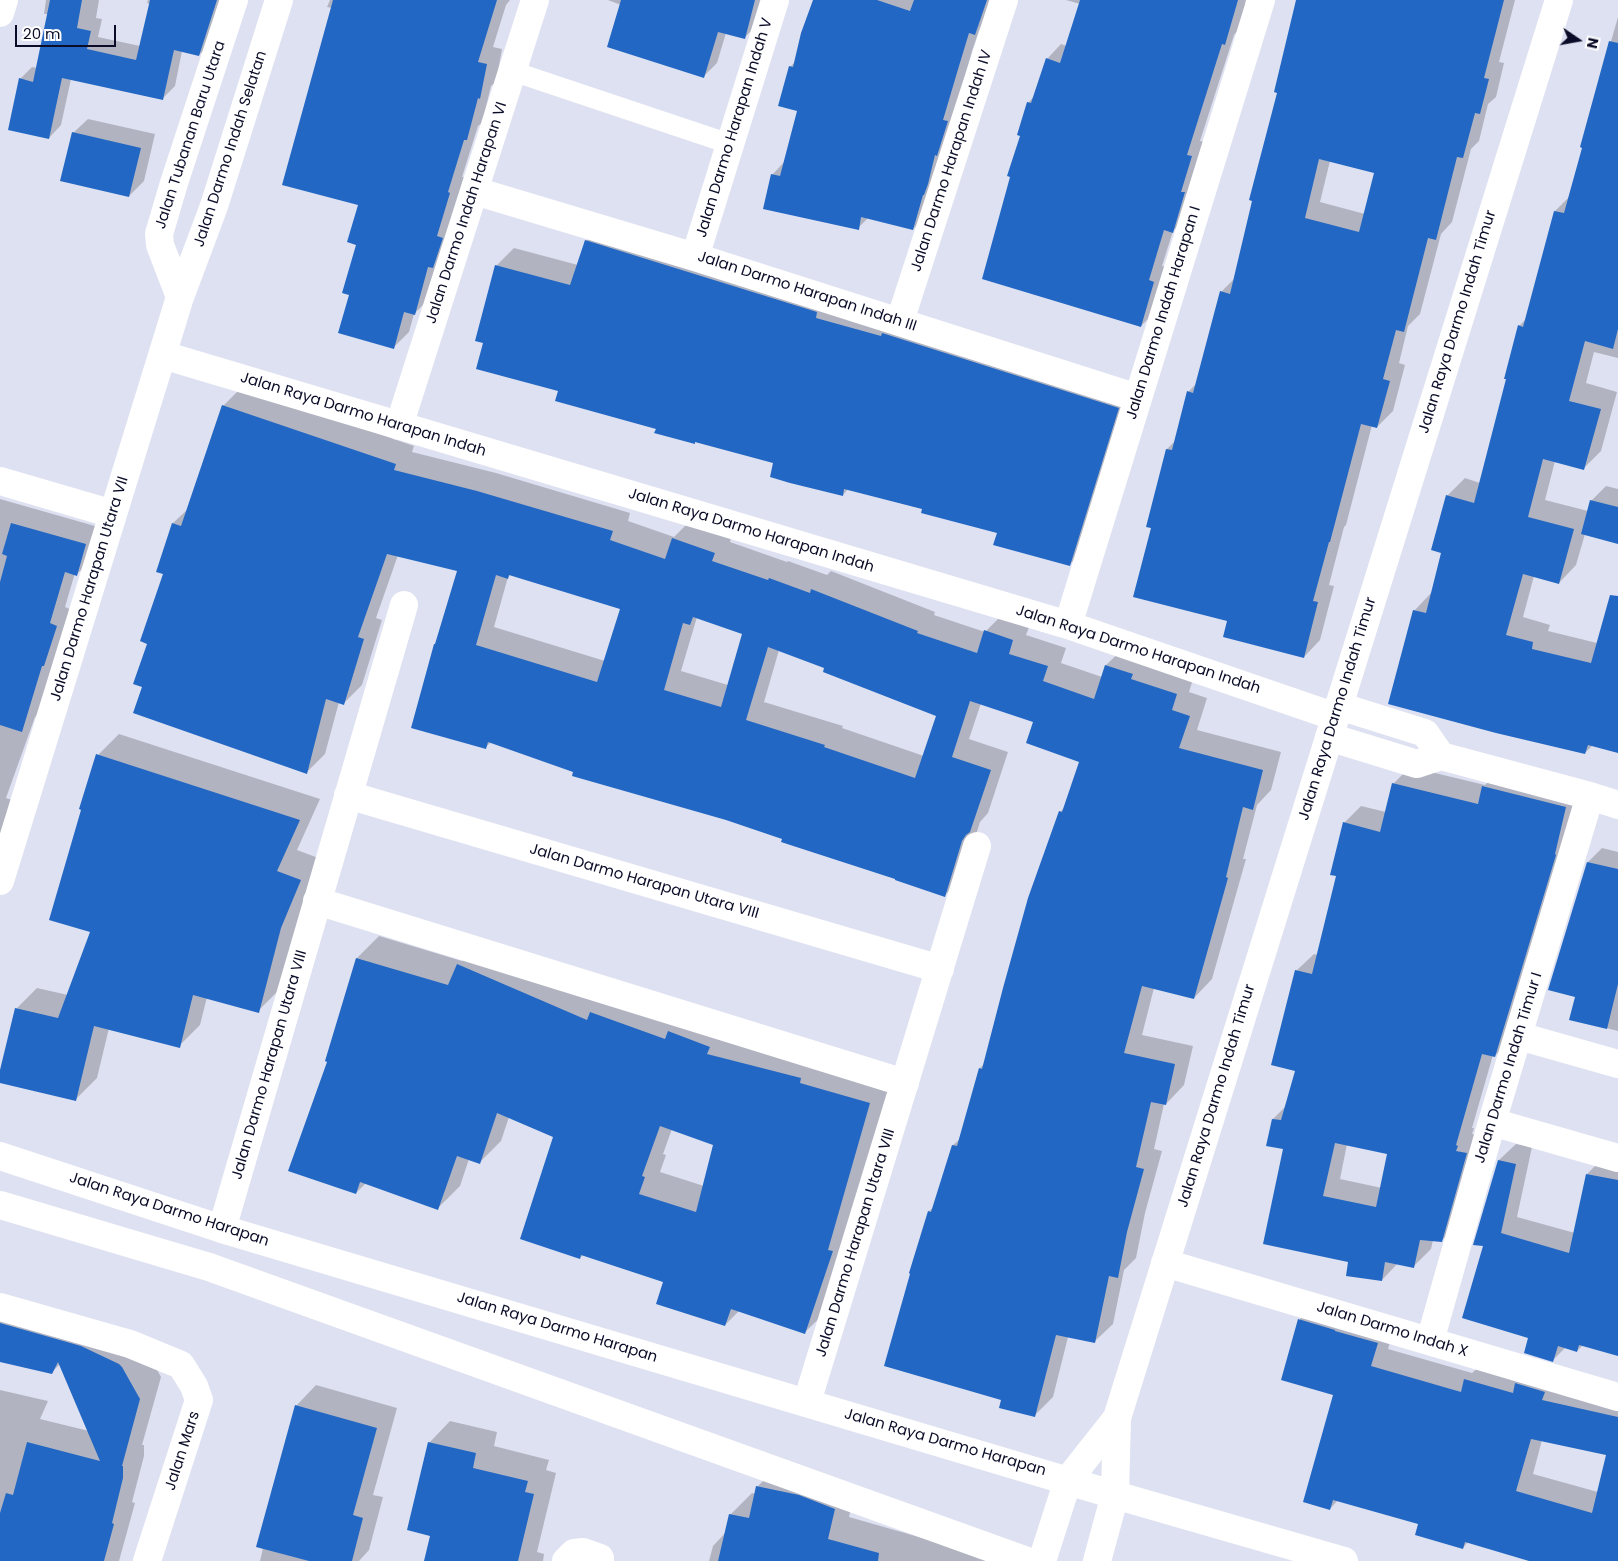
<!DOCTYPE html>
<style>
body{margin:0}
#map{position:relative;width:1618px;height:1561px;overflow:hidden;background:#dee1f1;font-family:Poppins,sans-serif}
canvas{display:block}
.north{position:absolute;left:1553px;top:15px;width:50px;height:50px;-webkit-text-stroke:4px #fff;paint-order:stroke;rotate:102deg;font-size:14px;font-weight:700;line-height:20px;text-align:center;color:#0b0d28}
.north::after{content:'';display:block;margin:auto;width:18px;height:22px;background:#0b0d28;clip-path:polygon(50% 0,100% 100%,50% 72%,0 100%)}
.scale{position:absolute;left:15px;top:25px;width:101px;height:22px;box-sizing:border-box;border:2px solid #0b0d28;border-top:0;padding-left:6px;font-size:15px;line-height:18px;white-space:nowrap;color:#0b0d28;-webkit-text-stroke:4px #fff;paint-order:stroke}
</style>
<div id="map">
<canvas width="1618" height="1561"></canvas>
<div class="north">N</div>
<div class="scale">20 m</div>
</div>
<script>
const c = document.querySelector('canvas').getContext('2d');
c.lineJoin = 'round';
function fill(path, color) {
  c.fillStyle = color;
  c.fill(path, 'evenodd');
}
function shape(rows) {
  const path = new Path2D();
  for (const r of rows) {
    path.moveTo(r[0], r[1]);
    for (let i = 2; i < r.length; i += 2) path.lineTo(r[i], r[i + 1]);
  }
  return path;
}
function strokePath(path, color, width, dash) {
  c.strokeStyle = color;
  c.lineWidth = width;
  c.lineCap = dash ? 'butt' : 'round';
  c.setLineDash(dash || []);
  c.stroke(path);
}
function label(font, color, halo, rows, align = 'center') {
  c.font = font + ' Poppins,sans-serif';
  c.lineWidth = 4.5;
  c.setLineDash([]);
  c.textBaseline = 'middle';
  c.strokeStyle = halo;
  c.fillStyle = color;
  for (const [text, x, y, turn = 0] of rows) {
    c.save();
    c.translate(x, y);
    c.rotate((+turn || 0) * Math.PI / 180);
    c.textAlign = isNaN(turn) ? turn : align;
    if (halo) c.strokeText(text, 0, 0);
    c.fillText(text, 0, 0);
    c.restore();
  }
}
const shadow = shape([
 [46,0,99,0,96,18,102,19,98,37,140,46,150,4,147,3,148,0,225,0,211,43,199,55,182,51,175,86,163,98,71,79,61,125,49,138,20,79,32,67,37,68,49,14,44,14],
 [330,0,510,0,506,5,493,47,502,49,496,82,491,86,482,123,478,126,462,177,464,177,430,298,414,314,409,332,393,348,350,295,357,244,360,205,332,8,327,7],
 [608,0,764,0,757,25,744,38,726,33,717,63,704,76,621,5],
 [814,0,995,0,989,19,980,28,972,51,927,215,913,229,869,217,858,228,772,175,785,161,798,110,790,67,796,61],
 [1066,0,1246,0,1245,3,1247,3,1239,29,1234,35,1200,141,1205,142,1187,217,1173,231,1162,266,1167,267,1155,312,1141,326,1021,135,1028,103,1034,96,1047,59,1061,44,1067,46,1080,4],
 [1298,0,1515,0,1499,62,1504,63,1496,97,1488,104,1479,141,1471,149,1452,222,1441,234,1420,314,1408,326,1399,363,1405,365,1393,411,1377,427,1372,425,1346,525,1344,527,1329,585,1334,586,1320,640,1304,657,1228,620,1152,527,1167,449,1175,441,1188,392,1197,383,1221,292,1236,277,1279,92],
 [1330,161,1376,172,1365,214,1320,202],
 [1618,17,1618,358,1594,352,1586,383,1617,392,1601,451,1584,468,1555,461,1545,500,1588,511,1592,500,1606,486,1618,489,1618,543,1585,534,1576,565,1559,583,1534,576,1523,617,1550,625,1548,631,1597,643,1618,597,1618,752,1593,745,1585,753,1414,611,1432,592,1443,552,1447,496,1465,478,1480,483,1508,379,1519,326,1526,319,1555,211,1570,196,1583,147,1581,146],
 [88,119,155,134,144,181,129,196,73,133],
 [604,224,1135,391,1087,547,1069,565,998,533,923,509,848,489,843,495,775,463,657,428,560,390,485,342,496,266,514,248,578,265,586,241],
 [242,387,414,446,412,452,496,473,630,513,628,521,674,537,691,520,732,534,730,542,787,562,788,561,827,575,831,571,935,612,934,615,985,632,1004,613,1031,622,1026,635,1066,648,1061,663,1102,677,1106,665,1125,647,1194,676,1189,692,1207,698,1197,730,1281,752,1271,790,1257,805,1243,859,1246,859,1212,979,1194,998,1154,988,1142,1035,1193,1046,1184,1085,1166,1104,1164,1104,1154,1149,1162,1151,1145,1213,1136,1258,1124,1270,1113,1324,1094,1342,1068,1337,1053,1397,1035,1415,1003,1399,910,1272,929,1211,934,1207,953,1145,961,1138,980,1068,984,1064,1060,812,1066,806,1081,761,1035,721,981,703,969,739,1008,752,988,813,980,822,963,877,945,895,784,838,575,771,491,742,486,747,458,570,398,555,376,618,382,620,362,685,344,703,339,702,325,754,307,772,144,686,149,643,164,573,173,523,189,508,223,406],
 [511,574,621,609,605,661,494,627,508,577],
 [697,617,744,633,728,685,681,671],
 [779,650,826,667,937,716,924,756,842,728,843,726,764,702],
 [0,499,102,528,93,558,77,574,75,573,65,607,72,610,38,714,35,717,6,798,12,800,0,841],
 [119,734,320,799,297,850,321,859,279,990,258,1011,207,997,200,1025,179,1046,109,1028,97,1078,76,1099,0,1082,0,1076,16,1009,37,988,68,995,92,931,98,755],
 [1410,767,1485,785,1500,770,1583,790,1512,1038,1495,1056,1493,1055,1472,1128,1474,1128,1472,1134,1483,1136,1459,1224,1441,1241,1433,1240,1431,1249,1414,1266,1398,1263,1382,1280,1349,1261,1284,1148,1273,1119,1286,1106,1297,1070,1296,971,1314,954,1318,955,1338,875,1344,823,1361,806,1386,812,1393,784],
 [1347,1144,1389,1153,1382,1188,1340,1179],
 [1602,848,1618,852,1618,1031,1571,1019,1577,996,1588,862],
 [379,936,462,961,480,943,891,1081,827,1311,805,1332,740,1310,725,1325,664,1282,583,1255,580,1258,554,1137,509,1117,501,1141,480,1162,469,1159,460,1186,438,1208,366,1183,356,1193,328,1061,326,1061,357,958],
 [672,1129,715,1144,704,1186,660,1172,666,1155,663,1154],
 [1516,1144,1532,1147,1517,1217,1575,1233,1587,1174,1604,1157,1618,1160,1618,1351,1583,1345,1577,1351,1566,1347,1553,1360,1530,1337,1484,1245,1499,1160],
 [0,1298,144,1346,161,1377,142,1445,144,1445,144,1456,132,1502,135,1503,119,1561,0,1561,0,1390,48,1401,40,1419,89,1431,60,1364,51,1373,0,1361],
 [1317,1302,1395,1326,1388,1349,1472,1373,1483,1363,1618,1396,1618,1561,1533,1561,1468,1542,1463,1548,1420,1524,1338,1500,1330,1509,1335,1394,1282,1379,1300,1319],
 [1542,1440,1607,1454,1598,1492,1533,1474],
 [316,1385,397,1408,373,1495,383,1497,369,1550,359,1561,260,1561,296,1406],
 [450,1421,497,1432,494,1446,549,1460,546,1470,556,1473,537,1552,544,1554,543,1561,425,1561,432,1535,429,1443],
 [779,1465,856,1487,849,1517,1003,1561,709,1561,713,1546,726,1532,730,1515,752,1493,756,1494,757,1487]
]);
const building = shape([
 [50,0,82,0,77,28,91,31,87,49,136,60,150,0,217,0,199,56,174,50,163,100,62,78,49,139,8,130,19,78,33,82],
 [333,0,497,0,478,62,487,64,480,99,478,98,467,140,464,140,448,192,450,193,437,236,443,238,433,268,428,267,415,315,404,312,394,349,338,333,349,295,342,293,356,245,347,242,358,205,282,185],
 [621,0,755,0,745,39,718,32,704,78,607,47],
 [813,0,877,0,910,11,914,0,987,0,975,35,969,33,959,66,943,120,948,121,937,156,935,155,928,184,924,195,923,195,913,230,861,217,859,230,763,209,771,174,780,176,797,111,778,106,789,66,793,67,801,33],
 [1080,0,1238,0,1225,45,1222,44,1187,155,1192,156,1181,192,1185,192,1173,233,1164,230,1149,280,1154,282,1141,327,982,279,1010,177,1007,176,1020,136,1017,135,1027,102,1031,103,1046,58,1060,63],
 [1296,0,1504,0,1484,78,1489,79,1480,114,1475,113,1463,158,1457,157,1436,240,1428,238,1404,332,1396,330,1383,379,1390,381,1377,428,1361,424,1330,542,1329,542,1313,601,1318,602,1304,658,1223,637,1227,621,1133,597,1151,528,1146,527,1166,449,1172,450,1187,391,1193,393,1220,291,1230,294,1252,201,1249,200,1277,93,1274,92],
 [1319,159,1374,173,1359,232,1305,218],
 [1609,41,1618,43,1618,329,1613,349,1585,341,1569,401,1601,409,1584,470,1543,459,1528,517,1574,529,1559,584,1523,574,1506,635,1533,642,1532,649,1591,663,1610,595,1618,596,1618,753,1588,745,1585,754,1496,733,1388,704,1413,610,1426,613,1441,553,1431,550,1446,495,1474,503,1506,379,1504,379,1518,325,1523,327,1554,211,1564,213,1582,148,1580,147],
 [72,132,141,148,129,197,60,181],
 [585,240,817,312,816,318,881,336,882,333,1119,408,1070,566,993,545,997,533,921,513,922,509,844,489,843,496,790,483,770,477,773,463,695,442,695,444,654,433,656,429,555,401,558,391,476,369,483,343,475,341,495,265,570,285],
 [222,405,396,464,394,470,477,491,613,531,610,540,665,559,672,538,715,553,712,561,768,580,769,578,810,593,811,589,918,631,917,633,977,653,984,630,1013,640,1009,654,1048,666,1043,681,1094,699,1105,665,1133,674,1131,679,1177,694,1172,710,1190,716,1179,748,1263,770,1253,810,1243,807,1226,877,1228,878,1194,999,1142,986,1124,1053,1175,1064,1166,1105,1151,1102,1136,1167,1144,1169,1127,1232,1118,1278,1109,1276,1095,1343,1056,1335,1035,1417,999,1408,1001,1400,884,1366,910,1274,909,1273,928,1211,931,1212,952,1145,957,1146,979,1068,982,1069,1003,988,1028,898,1059,811,1062,812,1079,762,1026,743,1033,722,970,701,952,757,991,770,970,832,966,835,962,841,945,897,895,880,895,879,781,842,782,839,726,820,572,776,573,772,488,742,486,749,411,728,434,644,435,644,457,571,387,554,358,637,364,639,344,705,326,699,307,774,133,713,142,687,133,684,147,644,140,641,163,574,156,572,172,523,181,526],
 [496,575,508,579,509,575,620,609,597,682,476,645],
 [693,617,742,634,721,707,664,690,683,623,690,625],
 [768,647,824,668,823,672,936,716,915,778,824,747,825,745,746,720],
 [1590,500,1618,507,1618,544,1581,534],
 [11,523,86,544,77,576,65,572,50,623,57,626,44,666,42,666,22,732,0,725,0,582,7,556,2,554],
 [96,754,300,820,277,871,301,880,281,928,259,1013,193,995,180,1048,94,1026,76,1101,0,1083,0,1070,15,1008,58,1018,90,932,49,920,81,810,79,809],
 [1392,783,1478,804,1482,786,1566,807,1555,854,1556,855,1495,1057,1482,1054,1456,1145,1458,1146,1456,1151,1467,1153,1442,1242,1420,1240,1414,1268,1385,1262,1382,1281,1346,1276,1348,1262,1263,1244,1283,1149,1266,1146,1272,1119,1281,1120,1295,1071,1271,1065,1295,970,1312,974,1336,876,1330,875,1343,822,1380,832],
 [1335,1143,1387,1154,1376,1207,1323,1196],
 [1587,862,1618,869,1618,984,1607,1029,1569,1020,1575,997,1548,990],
 [356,958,448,985,457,964,587,1020,590,1012,665,1039,668,1031,710,1047,707,1054,801,1078,800,1083,870,1103,828,1250,833,1251,805,1334,731,1309,725,1326,656,1304,663,1282,581,1255,580,1259,520,1239,553,1137,497,1113,480,1164,457,1156,438,1210,360,1182,356,1194,288,1171,327,1062,325,1061],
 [660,1126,713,1145,696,1212,639,1194,645,1177,642,1176],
 [1498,1160,1516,1164,1501,1233,1569,1253,1586,1174,1618,1180,1618,1356,1579,1345,1577,1352,1558,1346,1553,1362,1524,1353,1528,1338,1462,1318,1483,1246,1473,1245],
 [1298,1319,1335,1330,1335,1331,1378,1343,1371,1366,1461,1392,1464,1379,1513,1393,1515,1383,1545,1392,1542,1400,1618,1417,1618,1561,1529,1561,1465,1542,1463,1549,1415,1535,1418,1524,1333,1500,1330,1510,1303,1502,1333,1395,1281,1380],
 [1531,1439,1606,1455,1592,1513,1516,1491],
 [0,1323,81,1346,119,1364,122,1367,140,1399,122,1466,123,1466,123,1478,112,1523,114,1524,104,1561,0,1561,0,1513,6,1493,13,1495,27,1442,100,1461,58,1362,52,1374,0,1362],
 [295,1405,377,1428,353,1515,363,1518,352,1561,309,1561,256,1547],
 [428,1442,476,1453,473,1468,528,1481,525,1492,534,1494,518,1561,424,1561,430,1536,407,1530],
 [756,1486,799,1495,835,1509,828,1539,879,1553,878,1561,718,1561,729,1514,749,1518]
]);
const service = shape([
 [512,71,730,144]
]);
const minor = shape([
 [0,13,4,0],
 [475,191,695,257,1138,398],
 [695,257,775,0],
 [180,297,160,245,159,234,174,183,234,0],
 [900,321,1004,0],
 [163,355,1068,625,1336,717],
 [399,426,535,0],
 [0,481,113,514],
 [1068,625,1261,0],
 [1339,706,1425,733,1441,756],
 [1329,737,1417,764,1441,756,1590,796,1618,805],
 [348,795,940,969],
 [0,881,180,297,214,206,279,0],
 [317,901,905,1083],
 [1519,1036,1618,1064],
 [1492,1122,1618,1158],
 [222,1229,404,605],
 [1165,1263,1618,1397],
 [0,1307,130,1344,181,1365,194,1386,199,1400,147,1561],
 [1430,1341,1492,1122,1590,796],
 [807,1402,977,846],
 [1115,1495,1344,1561],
 [566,1561,574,1553,583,1552,600,1558,600,1561]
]);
const tertiary = shape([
 [0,1156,222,1229,1115,1495],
 [0,1205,209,1267,1027,1561],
 [1042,1561,1068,1480,1117,1418],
 [1097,1561,1115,1495,1117,1418,1559,0]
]);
const streetNames = [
 ["Jalan Darmo Harapan Indah V",735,128,-73],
 ["Jalan Tubanan Baru Utara",191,135,-72],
 ["Jalan Darmo Indah Selatan",231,149,-72],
 ["Jalan Darmo Harapan Indah IV",952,161,-72],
 ["Jalan Darmo Indah Harapan VI",467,213,-72],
 ["Jalan Darmo Harapan Indah III",807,292,18],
 ["Jalan Darmo Indah Harapan I",1164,313,-73],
 ["Jalan Raya Darmo Indah Timur",1458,322,-73],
 ["Jalan Raya Darmo Harapan Indah",363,415,17],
 ["Jalan Raya Darmo Harapan Indah",751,531,17],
 ["Jalan Darmo Harapan Utara VII",90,589,-73],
 ["Jalan Raya Darmo Harapan Indah",1138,650,18],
 ["Jalan Raya Darmo Indah Timur",1338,709,-73],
 ["Jalan Darmo Harapan Utara VIII",644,882,16],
 ["Jalan Darmo Harapan Utara VIII",270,1065,-74],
 ["Jalan Darmo Indah Timur I",1509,1068,-73],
 ["Jalan Raya Darmo Indah Timur",1217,1096,-73],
 ["Jalan Raya Darmo Harapan",169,1210,18],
 ["Jalan Darmo Harapan Utara VIII",856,1243,-73],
 ["Jalan Raya Darmo Harapan",557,1328,17],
 ["Jalan Darmo Indah X",1392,1330,17],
 ["Jalan Raya Darmo Harapan",945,1443,16],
 ["Jalan Mars",183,1451,-72]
];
fill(shadow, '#0003');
fill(building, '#2167c3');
strokePath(service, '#fff', 20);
strokePath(minor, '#fff', 28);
strokePath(tertiary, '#fff', 28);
label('15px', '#0b0d28', '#fff', streetNames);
</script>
